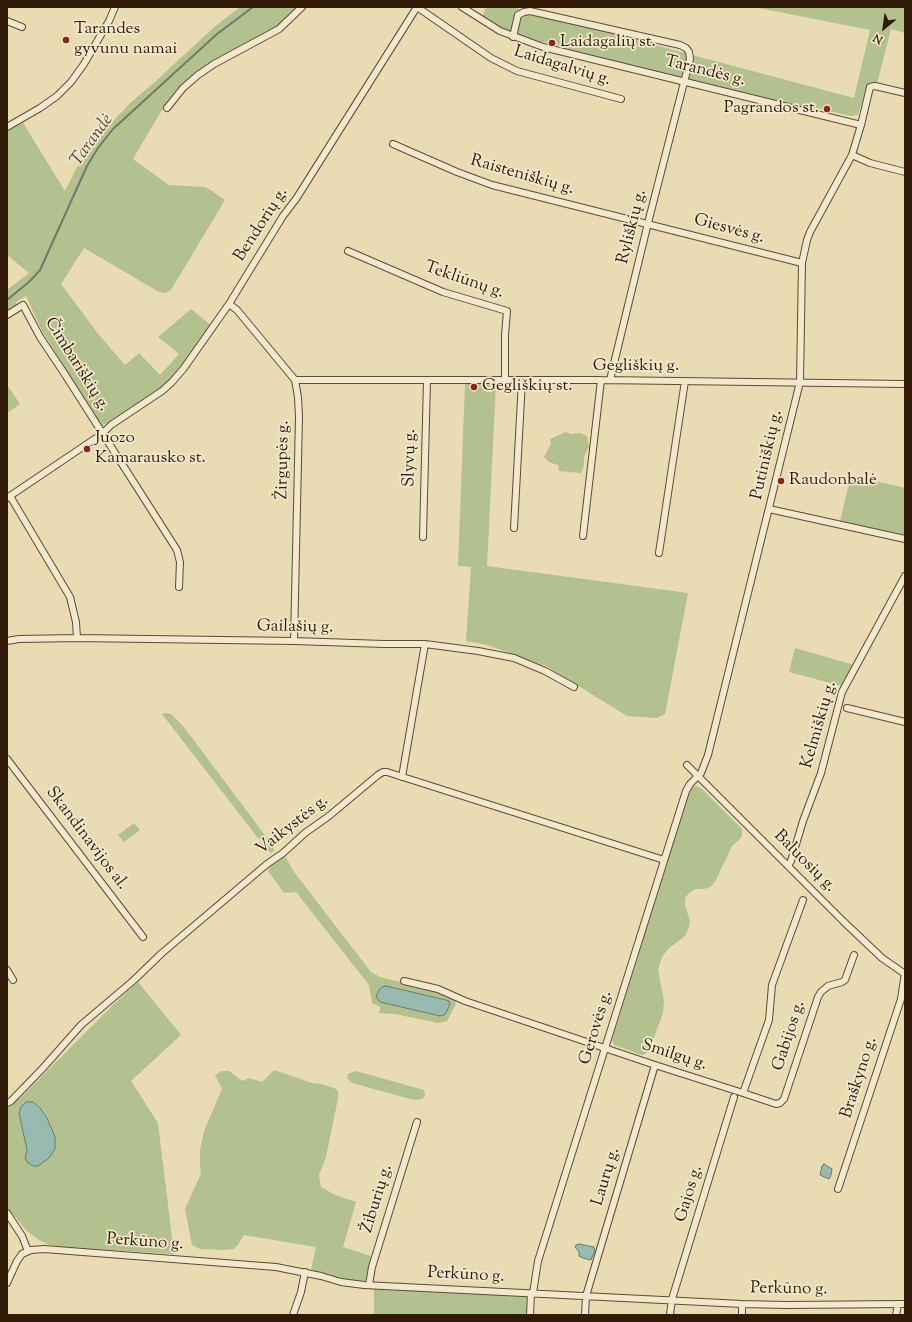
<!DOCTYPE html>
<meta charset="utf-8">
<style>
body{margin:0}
#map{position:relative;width:912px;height:1322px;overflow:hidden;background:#e9dbb2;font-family:"Sorts Mill Goudy",serif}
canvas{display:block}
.frame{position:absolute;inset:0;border:8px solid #311b07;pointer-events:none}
.north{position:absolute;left:864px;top:8px;width:40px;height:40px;-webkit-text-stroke:3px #f1e8cd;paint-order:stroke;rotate:209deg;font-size:11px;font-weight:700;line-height:16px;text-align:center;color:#311b07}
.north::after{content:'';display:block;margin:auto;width:14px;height:18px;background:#311b07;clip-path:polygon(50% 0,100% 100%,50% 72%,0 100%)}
</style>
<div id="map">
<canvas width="912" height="1322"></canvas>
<div class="frame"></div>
<div class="north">N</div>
</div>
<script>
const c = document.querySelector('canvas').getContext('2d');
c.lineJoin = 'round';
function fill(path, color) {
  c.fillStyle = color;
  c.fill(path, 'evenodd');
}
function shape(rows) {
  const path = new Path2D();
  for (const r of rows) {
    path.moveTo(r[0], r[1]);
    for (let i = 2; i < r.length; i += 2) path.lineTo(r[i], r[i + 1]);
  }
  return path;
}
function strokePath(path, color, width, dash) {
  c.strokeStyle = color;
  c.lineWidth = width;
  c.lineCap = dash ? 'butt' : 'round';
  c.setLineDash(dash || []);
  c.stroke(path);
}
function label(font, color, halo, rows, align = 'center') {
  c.font = font + ' "Sorts Mill Goudy",serif';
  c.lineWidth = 3.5;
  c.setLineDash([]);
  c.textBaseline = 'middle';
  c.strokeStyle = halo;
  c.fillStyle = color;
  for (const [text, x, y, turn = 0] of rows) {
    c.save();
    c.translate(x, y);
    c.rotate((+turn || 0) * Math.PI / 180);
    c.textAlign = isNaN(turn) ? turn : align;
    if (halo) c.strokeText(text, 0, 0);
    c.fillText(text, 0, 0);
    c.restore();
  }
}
const green = shape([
 [240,7,300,7,289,18,276,27,219,57,200,70,179,89,166,103,133,159,169,185,204,187,209,189,225,200,171,290,165,293,159,292,84,248,61,284,99,335,125,365,139,353,160,375,179,354,158,337,191,309,211,325,189,357,173,377,163,386,101,427,41,329,26,296,16,302,17,304,7,311,7,290,29,273,7,255,7,131,23,123,65,191,81,159,92,144,130,103,156,81,213,28],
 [486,7,512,7,854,98,870,30,754,7,905,7,905,33,891,29,876,88,866,88,858,115,851,116,812,107,800,106,579,53,563,47,545,42,536,42,504,30,482,17],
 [465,384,496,384,487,566,688,593,665,714,657,718,627,716,546,666,487,645,466,641,471,567,458,566],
 [7,385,20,404,7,413],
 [566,432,571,434,580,433,587,436,589,447,586,452,584,458,584,466,581,473,559,471,558,465,549,462,544,457,551,444,550,439],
 [851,475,905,488,905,536,840,522],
 [795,648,854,665,842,686,789,672],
 [165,713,171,714,183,726,273,846,274,851,271,853,268,851,162,714],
 [694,786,697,786,702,789,742,829,742,835,740,839,732,846,715,882,710,887,704,889,695,889,688,894,685,898,685,905,690,921,689,927,685,936,668,949,662,957,658,970,664,1001,663,1013,649,1051,645,1054,642,1055,614,1045,612,1040,689,791],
 [134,823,140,830,124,842,118,835],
 [283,856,286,858,294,872,371,972,380,977,448,994,454,997,456,1000,455,1006,447,1021,438,1023,395,1014,379,1013,380,1007,372,1003,369,985,296,892,284,893,268,871,269,867],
 [138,982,181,1035,131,1081,158,1123,174,1254,59,1247,47,1244,39,1240,27,1231,7,1207,7,1107,19,1099,114,1004],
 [19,1113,33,1166,25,1158,27,1150],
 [274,1070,312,1083,321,1084,336,1089,338,1092,338,1098,326,1157,319,1175,321,1187,335,1195,356,1202,343,1247,371,1256,365,1282,345,1279,311,1270,316,1247,244,1235,237,1246,233,1249,225,1250,200,1249,192,1245,185,1209,201,1174,200,1167,200,1150,204,1131,222,1089,215,1075,222,1071,229,1071,242,1081,249,1078,262,1082],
 [356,1071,424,1090,425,1094,424,1097,422,1099,414,1100,352,1083,347,1078,348,1074],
 [374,1288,524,1296,529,1298,528,1315,374,1315]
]);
const water = shape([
 [386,986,446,1000,449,1001,450,1004,446,1013,444,1015,440,1016,380,1002,376,997,379,990,382,987,386,986],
 [26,1102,33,1102,40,1108,47,1118,55,1137,55,1149,49,1158,38,1166,33,1166,28,1163,25,1158,27,1150,19,1113,21,1107,26,1102],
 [824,1164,832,1169,831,1175,829,1179,820,1175,822,1166,824,1164],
 [579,1244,594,1247,595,1250,591,1260,583,1258,579,1256,579,1252,575,1247,576,1245,579,1244]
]);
const stream = shape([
 [7,300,30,281,40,270,87,166,98,148,113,129,217,34,253,7]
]);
const street = shape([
 [417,7,491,58,517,71,621,99],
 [462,7,500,31,543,47,861,125,852,155,810,232,807,240,802,263,800,382,708,755,701,773,690,784,686,791,538,1261,533,1293],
 [7,21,22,27],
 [513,37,518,15,524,12,530,11,680,45,686,48,689,52,690,59,648,223,610,380],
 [167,108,183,88,198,75,214,64,279,29,302,7],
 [861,125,870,87,875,86,905,93],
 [7,127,40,108,57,96,71,82,84,64,109,21,115,7],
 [393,144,457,172,492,185,802,263],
 [852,155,870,163,905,172],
 [348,251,443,292,507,311,505,335,505,380],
 [229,304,237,310,295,380,298,397,299,417,294,641],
 [7,315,23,305,40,337,64,373,177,550,180,562,179,587],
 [295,380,601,380,905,384],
 [10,496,70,597,76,622,77,638],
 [7,498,102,434,111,425,162,391,172,382,184,368,229,304,283,216,296,199,417,7],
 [769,509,905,539],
 [514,528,522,380],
 [583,536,601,380],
 [423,537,427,381],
 [659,553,685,381],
 [7,641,19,639,77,638,294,641,384,644,425,644,478,651,514,658,545,671,574,687],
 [847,708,905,722],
 [7,759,143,937],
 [687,765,843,921,882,958,905,974],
 [402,777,425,644],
 [788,866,791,861,803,821,821,773,842,692,905,576],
 [7,970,13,980],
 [404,981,438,989,465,1001,655,1065,743,1093,769,1020,772,985,803,900],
 [743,1093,776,1104,780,1103,784,1099,818,997,821,992,828,986,842,982,845,980,854,955],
 [7,1103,11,1101,43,1068,81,1025,134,980,162,953,267,864,283,853,305,833,329,816,378,775,383,772,387,772,664,860],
 [838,1189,901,999,905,973],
 [7,1213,22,1236,28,1251],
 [7,1283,17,1261,22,1254,31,1250,44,1249,276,1267,321,1276,341,1282,364,1285,742,1304,786,1305,905,1304],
 [369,1285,372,1267,417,1122],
 [742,1304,742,1315],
 [293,1315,301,1292,305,1272],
 [530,1315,531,1293],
 [585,1315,586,1296,655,1065],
 [670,1315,672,1299,734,1097],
 [896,1315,898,1304]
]);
const markers = [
 [66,40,4,"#8f2418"],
 [552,43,4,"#8f2418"],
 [827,109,4,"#8f2418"],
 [474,387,4,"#8f2418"],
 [87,449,4,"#8f2418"],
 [781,481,4,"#8f2418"]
];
const poiNames = [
 ["Tarandes",74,30],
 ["gyvunu namai",74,50],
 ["Laidagalių st.",560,43],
 ["Pagrandos st.",819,109,"right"],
 ["Gegliškių st.",482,387],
 ["Juozo",95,439],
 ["Kamarausko st.",95,459],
 ["Raudonbalė",789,481]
];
const streetNames = [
 ["Laidagalvių g.",562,67,17],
 ["Tarandės g.",705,72,14],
 ["Raisteniškių g.",522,176,16],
 ["Bendorių g.",262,225,-57],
 ["Ryliškių g.",633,227,-76],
 ["Giesvės g.",729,230,15],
 ["Tekliūnų g.",464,281,19],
 ["Čimbariškių g.",76,365,58],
 ["Gegliškių g.",636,367],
 ["Putiniškių g.",768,455,-77],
 ["Slyvų g.",411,458,-89],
 ["Žirgupės g.",284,460,-89],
 ["Gailašių g.",295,628,1],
 ["Kelmiškių g.",820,725,-74],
 ["Vaikystės g.",293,826,-38],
 ["Skandinavijos al.",86,839,53],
 ["Baluosių g.",804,862,45],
 ["Gerovės g.",597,1028,-73],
 ["Gabijos g.",790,1036,-72],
 ["Smilgų g.",674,1056,18],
 ["Braškyno g.",860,1078,-72],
 ["Laurų g.",607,1177,-73],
 ["Gajos g.",690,1194,-73],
 ["Žiburių g.",378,1199,-73],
 ["Perkūno g.",145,1243,4],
 ["Perkūno g.",466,1276,3],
 ["Perkūno g.",789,1290,1]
];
const waterNames = [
 ["Tarandė",93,141,-54]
];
fill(green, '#b3c18f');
fill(water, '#97bbb0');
strokePath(water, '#6e7b6c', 1);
strokePath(stream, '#6e7b6c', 2);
strokePath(street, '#5f4b32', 8);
strokePath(street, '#f1e8cd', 6);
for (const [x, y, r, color] of markers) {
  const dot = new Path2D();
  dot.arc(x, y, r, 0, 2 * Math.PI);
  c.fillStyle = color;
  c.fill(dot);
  strokePath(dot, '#f1e8cd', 1.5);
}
label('17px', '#311b07', '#f1e8cd', poiNames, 'left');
label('17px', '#311b07', '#f1e8cd', streetNames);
label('italic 18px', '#504b3a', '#f1e8cd', waterNames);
</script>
